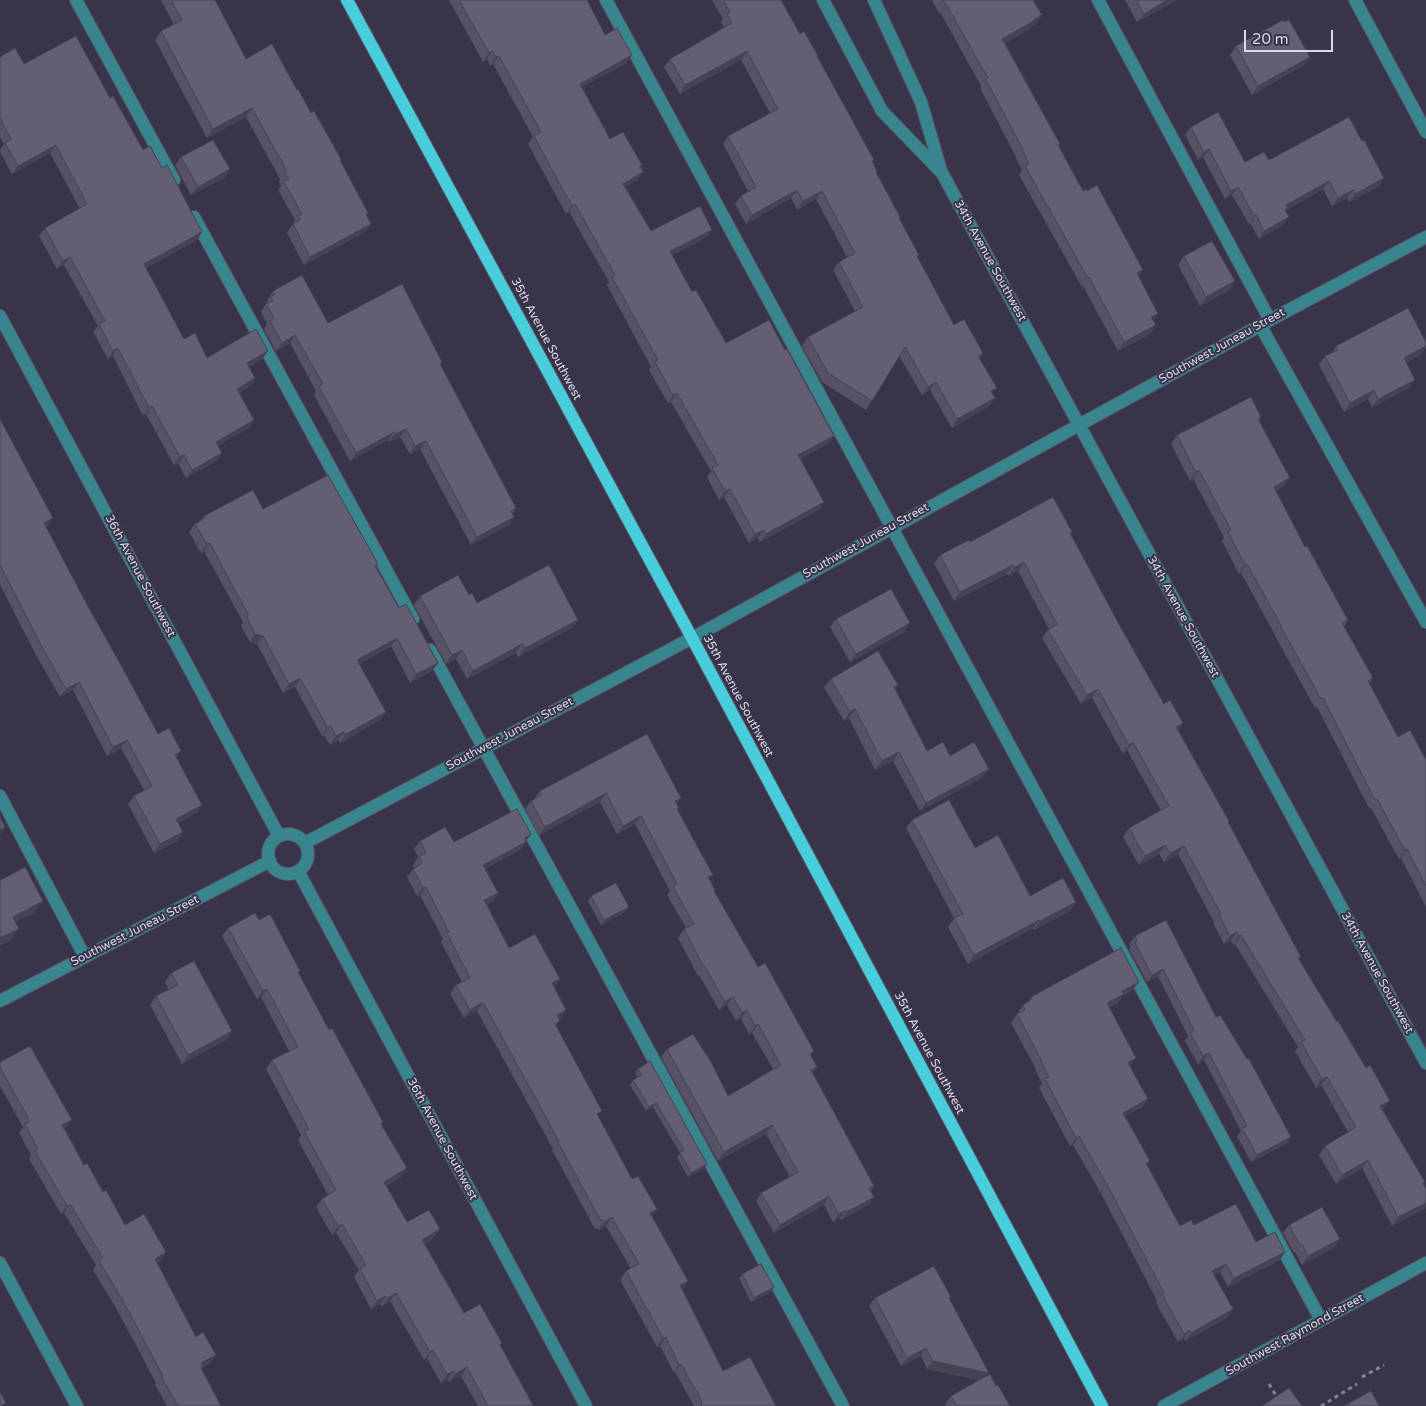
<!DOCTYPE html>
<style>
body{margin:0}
#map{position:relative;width:1426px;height:1406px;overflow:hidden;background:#39344a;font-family:"Varela Round",sans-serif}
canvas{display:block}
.scale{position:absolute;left:1244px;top:30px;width:89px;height:22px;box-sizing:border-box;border:2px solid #dbd8e6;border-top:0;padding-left:6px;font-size:15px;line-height:18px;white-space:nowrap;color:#dbd8e6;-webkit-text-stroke:4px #39344a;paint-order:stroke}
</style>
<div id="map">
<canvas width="1426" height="1406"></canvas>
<div class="scale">20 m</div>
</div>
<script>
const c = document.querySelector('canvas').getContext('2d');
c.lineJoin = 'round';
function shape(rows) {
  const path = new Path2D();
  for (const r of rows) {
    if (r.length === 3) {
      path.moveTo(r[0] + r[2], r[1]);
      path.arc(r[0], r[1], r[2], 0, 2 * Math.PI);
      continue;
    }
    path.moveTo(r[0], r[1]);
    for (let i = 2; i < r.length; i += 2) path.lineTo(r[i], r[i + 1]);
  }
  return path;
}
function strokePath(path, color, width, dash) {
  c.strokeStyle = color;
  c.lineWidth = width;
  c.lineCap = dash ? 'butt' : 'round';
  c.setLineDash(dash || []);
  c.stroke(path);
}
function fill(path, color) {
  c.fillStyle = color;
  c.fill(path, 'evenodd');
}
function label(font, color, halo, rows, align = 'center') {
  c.font = font + ' "Varela Round",sans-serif';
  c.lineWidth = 4;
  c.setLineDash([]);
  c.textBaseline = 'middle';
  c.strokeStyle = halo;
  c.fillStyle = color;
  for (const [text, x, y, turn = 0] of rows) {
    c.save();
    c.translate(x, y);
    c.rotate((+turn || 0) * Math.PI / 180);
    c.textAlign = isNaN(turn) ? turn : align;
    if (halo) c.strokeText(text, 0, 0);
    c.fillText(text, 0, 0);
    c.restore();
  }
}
const path = shape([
 [1362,1377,1384,1365],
 [1269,1384,1278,1399],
 [1321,1406,1357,1384]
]);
const minor = shape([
 [76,0,174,180],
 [606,0,1321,1320],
 [823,0,882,111,939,170],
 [874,0,921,102,941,171,1426,1063],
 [1098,0,1270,320],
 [1355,0,1426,132],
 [194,217,413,619],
 [0,316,279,836],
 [1260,325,1426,622],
 [430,650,843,1406],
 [0,796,85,957],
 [288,854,20],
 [305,843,692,638,1270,320,1426,237],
 [298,871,586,1406],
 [0,1001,270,861],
 [0,1263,77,1406],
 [1164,1406,1426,1263]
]);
const major = shape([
 [347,0,692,638,1102,1406]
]);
const wall = shape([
 [161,0,215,0,246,59,297,90,341,159,340,160,368,213,366,216,371,224,365,232,304,265,287,233,295,220,278,190,281,186,279,182,280,179,246,117,207,138,155,40,161,31,174,25],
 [449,0,587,0,605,35,632,55,626,63,582,87,610,139,642,165,640,168,637,180,625,187,651,231,706,238,672,255,692,292,726,343,828,444,800,459,819,510,760,542,758,538,749,543,724,497,719,500,707,477,711,471,671,402,668,403,649,370,651,367,607,285,609,282,569,212,566,214,528,144,533,137,493,64,490,66,487,59,483,62],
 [712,0,781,0,800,34,817,57,874,160,872,163,877,171,876,173,900,217,899,219,917,257,954,325,983,353,979,359,993,394,989,406,952,428,930,390,922,395,899,356,866,410,822,382,802,346,808,337,855,311,833,270,839,262,847,257,816,199,797,210,791,198,746,224,735,204,741,196,748,191,723,144,728,136,770,113,741,60,680,94,664,67,670,59,724,28,721,22,723,19],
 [932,0,1033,0,1036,24,1030,27,1028,30,1005,43,1060,144,1059,146,1083,191,1139,276,1153,320,1150,334,1118,351,1083,286,1082,287,1019,175,1022,170,1016,158,1016,157,980,88,981,86,940,12,939,13],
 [1125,0,1177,0,1137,22],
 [1236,46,1304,65,1252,95,1230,55],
 [0,57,24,64,110,98,143,150,162,168,202,232,197,240,146,268,184,339,207,358,268,351,262,359,249,367,255,378,250,386,239,393,254,420,249,428,218,445,222,453,216,461,186,478,178,463,174,465,146,414,143,416,113,356,108,359,93,332,98,326,64,265,57,269,39,236,45,228,80,209,50,153,12,174,0,152,0,150,4,144,0,137],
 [1191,127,1245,162,1269,160,1379,186,1349,202,1347,198,1332,206,1323,189,1288,209,1286,212,1283,225,1259,239,1250,223,1249,224,1232,195,1225,199,1203,157,1198,160,1185,135],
 [181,157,230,169,224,178,191,195,175,165],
 [1184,256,1235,281,1229,290,1200,306,1178,265],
 [273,291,328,323,442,362,441,365,516,508,512,514,514,517,509,525,471,545,420,449,410,454,400,437,389,442,388,440,350,461,314,395,316,391,290,343,276,351,264,329,267,324,261,312,268,300,268,299],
 [1336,346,1422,354,1406,362,1409,388,1372,407,1368,399,1344,412,1319,365,1325,356,1332,353],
 [1261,417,1259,421,1284,486,1276,491,1305,547,1348,620,1344,626,1373,678,1369,684,1398,737,1426,760,1426,907,1401,858,1399,859,1371,808,1369,808,1317,707,1315,708,1275,636,1275,635,1241,573,1239,574,1222,541,1224,537,1193,479,1190,481,1171,444,1177,435],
 [0,419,46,527,85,601,158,734,176,758,202,805,196,813,178,823,183,832,177,841,154,853,128,804,134,796,144,790,121,748,107,756,73,690,60,697,35,653,0,585],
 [263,509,376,567,399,608,438,663,432,671,410,683,391,646,359,664,386,712,380,720,340,743,338,740,330,745,324,735,322,736,295,687,283,693,257,644,250,642,241,626,243,622,204,551,201,553,189,532,195,524,201,520,204,516],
 [1072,532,1071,534,1121,628,1164,704,1183,723,1178,730,1229,821,1228,823,1299,960,1384,1109,1382,1110,1425,1182,1424,1185,1426,1189,1426,1208,1392,1226,1362,1168,1336,1184,1319,1155,1325,1146,1348,1132,1321,1085,1316,1088,1295,1051,1298,1047,1235,944,1233,945,1231,941,1224,944,1213,923,1214,922,1178,854,1164,862,1159,854,1139,865,1123,837,1129,828,1161,811,1127,750,1123,754,1092,698,1081,704,1042,638,1049,629,1018,571,1008,576,1007,574,954,601,934,563,940,555,970,542],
 [469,595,477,603,578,620,572,628,518,657,516,653,467,679,456,659,446,664,414,605,420,596],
 [836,619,904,632,850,662,830,627],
 [831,679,898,685,895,689,927,751,950,756,983,777,920,811,893,761,875,770,849,718,844,721,824,687],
 [647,734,677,804,678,810,710,879,715,890,714,892,758,967,814,1051,811,1055,817,1067,813,1073,874,1186,871,1191,874,1197,868,1205,841,1220,840,1218,833,1222,824,1205,774,1233,756,1201,761,1193,790,1177,766,1134,718,1161,661,1057,667,1049,728,1096,773,1069,752,1033,749,1034,741,1019,736,1021,727,1005,719,1010,699,975,698,976,678,938,684,929,686,928,667,895,670,891,635,824,617,834,600,802,539,835,525,809,531,801,534,799,540,791],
 [912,820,975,848,1030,896,1076,902,1070,911,1034,930,1033,928,968,964,948,927,954,918,906,828],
 [531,834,520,850,485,869,498,893,492,902,487,904,509,948,560,979,554,987,566,1010,559,1019,556,1027,598,1117,632,1179,657,1209,652,1216,688,1281,682,1289,723,1371,776,1406,694,1406,675,1372,674,1373,660,1346,657,1347,620,1280,626,1271,631,1269,606,1226,598,1230,597,1228,595,1229,552,1150,553,1149,477,1011,464,1018,450,994,456,985,462,982,441,942,443,939,420,895,417,896,407,877,413,869,414,868,413,865,418,857,414,849,420,841,454,842],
 [591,896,626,911,601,925,588,901],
 [259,920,300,971,298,973,329,1030,382,1124,401,1177,386,1186,407,1222,440,1229,434,1238,425,1244,464,1313,502,1343,500,1346,532,1406,478,1406,461,1376,449,1382,448,1379,441,1383,427,1358,424,1360,390,1301,382,1306,380,1304,371,1309,354,1277,359,1270,336,1233,332,1235,316,1207,322,1199,328,1195,298,1140,301,1135,266,1069,272,1060,289,1051,261,997,257,999,222,936,228,928],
 [1135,936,1216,1017,1291,1137,1286,1144,1251,1162,1237,1136,1241,1131,1204,1060,1198,1064,1185,1041,1188,1036,1158,976,1147,982,1129,949,1131,947,1129,944],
 [171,973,232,1031,226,1040,182,1064,150,1005,156,996,169,990,165,982],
 [1133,990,1122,996,1118,1003,1109,1007,1130,1067,1148,1099,1142,1107,1125,1116,1150,1161,1147,1165,1180,1226,1194,1225,1256,1242,1280,1260,1228,1287,1220,1272,1214,1275,1227,1318,1185,1341,1184,1339,1178,1342,1156,1303,1157,1301,1104,1199,1073,1145,1070,1146,1039,1088,1042,1083,1035,1070,1036,1069,1011,1023,1023,1005,1028,1002,1031,997],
 [0,1062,65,1129,84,1165,125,1225,166,1252,160,1261,157,1263,196,1337,216,1355,210,1363,201,1369,221,1406,167,1406,155,1385,156,1383,116,1308,93,1270,96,1265,64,1213,61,1214,29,1159,31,1155,19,1133,23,1127,0,1086],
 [638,1069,704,1168,688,1177,677,1157,680,1153,653,1107,646,1111,630,1085,633,1080,638,1078,635,1073],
 [1289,1225,1334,1248,1302,1265,1295,1252,1294,1253,1283,1233],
 [742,1274,771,1292,751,1302,739,1278],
 [875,1298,949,1299,987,1376,996,1386,1010,1406,946,1406,945,1404,951,1396,979,1380,927,1369,921,1356,901,1366,869,1306]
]);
const shadedWall = shape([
 [1167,0,1177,0,1137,22,1144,14],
 [1042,15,1036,24,1030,27,1028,30,996,48,1002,39],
 [492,51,487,59,483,62,489,53],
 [747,51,741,60,680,94,685,85],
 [632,55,626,63,574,92,580,84],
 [499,56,493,64,490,66,496,57],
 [1310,57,1304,65,1252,95,1258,86],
 [252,108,246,117,207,138,213,129],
 [56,145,50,153,12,174,18,166],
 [1209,149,1203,157,1198,160,1204,152],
 [230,169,224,178,191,195,198,187],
 [643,172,637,180,618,192,623,184],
 [1384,178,1379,186,1349,202,1355,194],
 [1329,181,1323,189,1288,209,1282,216,1286,205],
 [1238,187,1232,195,1225,199,1231,191],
 [797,190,791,198,746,224,752,215],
 [1353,190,1347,198,1332,206,1338,198],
 [822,191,816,199,797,210,803,201],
 [575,204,569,212,566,214,572,206],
 [1256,215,1250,223,1249,224,1254,216],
 [1289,217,1283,225,1259,239,1264,231],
 [371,224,365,232,304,265,310,257],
 [712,230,706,238,664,259,670,251],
 [202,232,197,240,138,272,144,264],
 [70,257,64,265,57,269,63,261],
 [1143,270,1137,278,1137,273],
 [1235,281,1229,290,1200,306,1206,297],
 [1158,314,1152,322,1151,317],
 [1156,325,1150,334,1118,351,1124,342],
 [295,335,290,343,276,351,282,343],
 [1426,346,1426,348,1422,354,1398,367,1404,358],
 [118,348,113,356,108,359,113,351],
 [268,351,262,359,241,371,247,363],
 [255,378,250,386,231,397,237,389],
 [1415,380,1409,388,1372,407,1378,399],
 [936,382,930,390,922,395,928,387],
 [1374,390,1368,399,1344,412,1350,403],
 [677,393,671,402,668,403,673,395],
 [995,398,989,406,952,428,957,419],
 [152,406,146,414,143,416,149,408],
 [254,420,249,428,210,450,216,442],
 [406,429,400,437,389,442,395,434],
 [394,432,388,440,350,461,356,453],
 [834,436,828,444,792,463,798,455],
 [426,441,420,449,410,454,415,446],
 [222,453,216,461,186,478,192,470],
 [184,455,178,463,174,465,180,457],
 [1199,470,1193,479,1190,481,1196,472],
 [1290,478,1284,486,1268,495,1274,487],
 [730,489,724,497,719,500,725,491],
 [824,502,819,510,760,542,766,534],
 [514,517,509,525,471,545,477,537],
 [53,518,47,527,38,531,44,523],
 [764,530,758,538,749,543,755,534],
 [210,543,204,551,201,553,207,544],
 [1024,562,1018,571,1008,576,1014,568],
 [1247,564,1241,573,1239,574,1245,565],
 [1013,565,1007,574,954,601,960,592],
 [578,620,572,628,518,657,525,648],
 [910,623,904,632,850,662,856,654],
 [255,634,263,636,257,644,250,642],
 [397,638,391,646,352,669,357,660],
 [522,644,516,653,467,679,473,671],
 [462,650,456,659,446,664,452,655],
 [438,663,432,671,410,683,416,674],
 [300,678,295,687,283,693,289,684],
 [79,682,73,690,60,697,66,689],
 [1098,689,1092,698,1081,704,1087,695],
 [855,709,849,718,844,721,850,712],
 [386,712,380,720,340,743,346,734],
 [1183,723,1177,732,1176,727],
 [330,726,324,735,322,736,328,728],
 [344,732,338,740,330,745,336,736],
 [127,740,121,748,107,756,113,747],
 [1133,742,1127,750,1123,754,1129,745],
 [181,751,175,760,175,755],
 [899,752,893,761,875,770,882,761],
 [989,769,983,777,920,811,926,803],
 [606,793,600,802,539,835,545,827],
 [681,798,675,806,675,801],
 [202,805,196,813,170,828,176,819],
 [641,816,635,824,617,834,623,826],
 [5,827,0,835,0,830],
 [183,832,177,841,154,853,160,844],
 [531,834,520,850,477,873,483,865],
 [1165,845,1159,854,1139,865,1145,856],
 [1184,846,1178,854,1164,862,1170,853],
 [1407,849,1401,858,1399,859,1405,850],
 [426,887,420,895,417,896,423,888],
 [498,893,492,902,479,909,484,900],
 [43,901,34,913,5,928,13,917],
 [1076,902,1070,911,1034,930,1040,921],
 [629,907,626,911,601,925,604,920],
 [1039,920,1033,928,968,964,974,955],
 [19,929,11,940,0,946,0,938],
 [1237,932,1231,941,1224,944,1230,936],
 [1241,935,1235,944,1233,945,1239,936],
 [1163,969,1158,976,1147,982,1152,975],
 [560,979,554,987,552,983],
 [1139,982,1133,990,1122,996,1118,1003,1101,1012,1107,1003,1122,991],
 [267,989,261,997,257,999,263,991],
 [733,997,727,1005,719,1010,725,1002],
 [483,1002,477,1011,464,1018,470,1010],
 [566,1010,560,1018,551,1023,557,1015],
 [747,1010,741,1019,736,1021,742,1013],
 [758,1024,752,1033,749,1034,755,1026],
 [232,1031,226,1040,182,1064,188,1055],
 [1209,1053,1204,1060,1198,1064,1203,1056],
 [1136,1058,1130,1067,1128,1063],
 [817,1067,812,1075,811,1070],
 [1327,1077,1321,1085,1316,1088,1322,1079],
 [1148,1099,1142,1107,1117,1121,1123,1113],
 [1390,1101,1384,1109,1374,1115,1380,1106],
 [656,1103,653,1107,646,1111,649,1107],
 [72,1120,65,1129,56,1134,62,1125],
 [772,1125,766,1134,718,1161,724,1152],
 [1079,1136,1073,1145,1070,1146,1076,1138],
 [1291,1137,1286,1144,1251,1162,1257,1155],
 [1368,1160,1362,1168,1336,1184,1342,1175],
 [707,1164,704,1168,688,1177,691,1173],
 [407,1168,401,1177,378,1191,384,1182],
 [829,1196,824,1205,774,1233,780,1225],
 [874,1197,868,1205,841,1220,847,1212],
 [1426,1203,1426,1208,1392,1226,1398,1217],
 [70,1204,64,1213,61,1214,67,1206],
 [657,1209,651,1217,650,1213],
 [846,1210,840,1218,833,1222,839,1214],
 [612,1217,606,1226,598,1230,604,1222],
 [342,1224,336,1233,332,1235,338,1226],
 [440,1229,434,1238,416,1248,422,1240],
 [1340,1239,1334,1248,1302,1265,1308,1256],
 [166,1252,160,1261,149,1268,155,1259],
 [1285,1252,1280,1260,1228,1287,1234,1278],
 [1226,1264,1220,1272,1206,1280,1212,1271],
 [688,1281,682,1289,680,1285],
 [774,1287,771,1292,751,1302,754,1298],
 [396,1293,390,1301,382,1306,388,1298],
 [386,1296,380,1304,371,1309,377,1301],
 [1233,1309,1227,1318,1185,1341,1191,1333],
 [1190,1330,1184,1339,1178,1342,1184,1334],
 [666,1337,660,1346,657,1347,663,1338],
 [926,1348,921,1356,901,1366,907,1358],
 [433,1350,427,1358,424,1360,430,1352],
 [216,1355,210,1363,202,1368,197,1375,201,1363],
 [933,1361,989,1373,983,1381,927,1369],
 [681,1364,675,1372,674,1373,679,1365],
 [467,1367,461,1376,449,1382,455,1374],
 [454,1371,448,1379,441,1383,447,1374]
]);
const building = shape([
 [171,0,215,0,246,59,272,44,297,90,298,89,311,113,314,111,341,159,340,160,368,213,366,214,371,224,310,257,293,224,300,220,298,216,302,214,284,182,289,179,285,173,287,171,252,108,213,129,161,31,182,20,171,0],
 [459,0,587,0,605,35,617,28,632,55,580,84,610,139,623,132,642,165,640,166,643,172,623,184,651,231,700,206,712,230,670,251,692,292,696,290,726,343,769,320,785,350,787,349,834,436,798,455,824,502,766,534,764,530,755,534,730,489,725,491,712,468,718,465,677,393,673,395,655,362,658,360,612,277,615,275,575,204,572,206,534,136,541,132,499,56,496,57,492,51,489,53,459,0],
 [723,0,781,0,800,34,804,31,818,56,817,56,874,160,872,161,877,171,876,172,900,217,899,218,919,255,917,256,954,325,964,319,983,353,978,356,997,388,991,391,995,398,957,419,936,382,928,387,905,347,872,401,828,373,808,337,863,307,839,262,855,253,822,191,803,201,797,190,752,215,741,196,756,187,728,136,778,109,747,51,685,85,670,59,732,23,727,14,730,12,723,0],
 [943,0,1033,0,1042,15,1033,20,1034,21,1002,39,1060,144,1058,145,1083,191,1086,189,1087,191,1097,185,1143,270,1137,273,1158,314,1151,317,1156,325,1124,342,1089,277,1088,278,1025,166,1029,164,1022,149,1023,149,986,80,988,78,946,4,945,4,943,0],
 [1136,0,1167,0,1144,14,1136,0],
 [1283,20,1284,22,1289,20,1310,57,1258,86,1236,46,1283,20],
 [76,36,110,98,113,96,143,150,150,146,162,168,167,165,202,232,144,264,184,339,195,333,207,358,256,329,268,351,247,363,255,378,237,389,254,420,216,442,222,453,192,470,184,455,180,457,152,406,149,408,118,348,113,351,99,324,105,321,70,257,63,261,45,228,87,204,56,145,18,166,5,143,11,139,0,118,0,57,15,48,24,64,76,36],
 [1218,112,1245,162,1264,152,1269,160,1349,117,1362,141,1364,140,1384,178,1355,194,1353,190,1338,198,1329,181,1286,205,1288,208,1285,210,1289,217,1264,231,1256,215,1254,216,1238,187,1231,191,1209,149,1204,152,1191,127,1218,112],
 [213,140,230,169,198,187,181,157,213,140],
 [1212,241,1235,281,1206,297,1184,256,1212,241],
 [302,275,328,323,402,284,442,362,440,364,516,508,511,511,514,517,477,537,426,441,415,446,406,429,395,434,394,432,356,453,319,387,323,384,295,335,282,343,270,321,274,318,266,304,273,301,270,297,275,294,273,291,302,275],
 [1408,308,1426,342,1426,346,1404,358,1415,380,1378,399,1374,390,1350,403,1325,356,1338,350,1336,346,1408,308],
 [1251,397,1261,417,1258,419,1290,478,1274,487,1305,547,1307,546,1348,620,1342,623,1373,678,1368,681,1398,737,1410,730,1426,760,1426,886,1407,849,1405,850,1377,799,1375,800,1323,698,1321,699,1281,627,1282,627,1247,564,1245,565,1228,532,1231,530,1199,470,1196,472,1177,435,1251,397],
 [0,419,53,518,44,523,85,601,122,667,158,734,169,728,181,751,175,755,202,805,176,819,183,832,160,844,134,796,152,786,127,740,113,747,79,682,66,689,41,645,0,565,0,419],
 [328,475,378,564,375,566,399,608,406,604,438,663,416,674,397,638,357,660,386,712,346,734,344,732,336,736,330,726,328,728,300,678,289,684,263,636,255,634,247,618,248,614,210,543,207,544,195,524,205,518,204,516,253,490,263,509,328,475],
 [1053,497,1072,532,1070,533,1121,628,1164,704,1170,700,1183,723,1176,727,1229,821,1228,822,1301,957,1298,958,1337,1022,1338,1021,1366,1068,1370,1065,1390,1101,1380,1106,1425,1182,1423,1183,1426,1189,1426,1203,1398,1217,1368,1160,1342,1175,1325,1146,1356,1127,1327,1077,1322,1079,1301,1042,1305,1040,1241,935,1239,936,1237,932,1230,936,1219,915,1221,914,1184,846,1170,853,1165,845,1145,856,1129,828,1169,806,1133,742,1129,745,1098,689,1087,695,1048,630,1057,624,1024,562,1014,568,1013,565,960,592,940,555,969,540,970,542,1053,497],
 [549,565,578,620,525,648,522,644,473,671,462,650,452,655,420,596,458,575,469,595,472,593,477,603,549,565],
 [891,589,910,623,856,654,836,619,891,589],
 [878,651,898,685,894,687,927,751,943,742,950,756,974,742,989,769,926,803,899,752,882,761,855,709,850,712,831,679,878,651],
 [647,734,681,798,675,801,679,808,677,809,713,875,708,877,715,890,714,891,758,967,765,963,814,1051,810,1054,817,1067,811,1070,874,1186,869,1188,874,1197,847,1212,846,1210,839,1214,829,1196,780,1225,761,1193,798,1172,772,1125,724,1152,667,1049,693,1034,711,1062,728,1096,781,1065,758,1024,755,1026,747,1010,742,1013,733,997,725,1002,705,967,704,967,684,929,694,924,673,887,677,884,641,816,623,826,606,793,545,827,531,801,542,795,540,791,647,734],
 [949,800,975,848,998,835,1030,896,1063,878,1076,902,1040,921,1039,920,974,955,954,918,963,914,912,820,949,800],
 [517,809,531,834,525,838,526,842,483,865,498,893,484,900,509,948,535,934,560,979,552,983,566,1010,557,1015,560,1021,555,1024,602,1111,597,1114,632,1179,638,1176,657,1209,650,1213,688,1281,680,1285,723,1371,750,1357,776,1406,702,1406,701,1405,702,1401,681,1364,679,1365,666,1337,663,1338,626,1271,639,1264,612,1217,604,1222,603,1220,601,1221,558,1142,559,1141,483,1002,470,1010,456,985,470,978,447,933,449,932,426,887,423,888,413,869,422,863,419,857,426,853,420,841,445,827,454,842,517,809],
 [0,817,5,827,0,830,0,817],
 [25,867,43,901,13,917,19,929,0,938,0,878,1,880,25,867],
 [616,883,629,907,604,920,591,896,616,883],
 [255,913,259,920,270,914,300,971,298,972,329,1030,332,1028,383,1122,381,1124,407,1168,384,1182,407,1222,429,1210,440,1229,422,1240,464,1313,480,1304,502,1343,500,1345,533,1405,531,1406,488,1406,467,1367,455,1374,454,1371,447,1374,433,1350,430,1352,396,1293,388,1298,386,1296,377,1301,360,1269,366,1265,342,1224,338,1226,322,1199,336,1190,304,1131,309,1129,272,1060,298,1047,267,989,263,991,228,928,255,913],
 [1166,920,1216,1017,1220,1015,1247,1059,1249,1059,1291,1137,1257,1155,1242,1128,1247,1126,1209,1053,1203,1056,1190,1033,1194,1030,1163,969,1152,975,1135,942,1137,941,1135,936,1166,920],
 [1121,948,1139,982,1122,991,1124,994,1107,1003,1136,1058,1128,1063,1148,1099,1123,1113,1150,1161,1146,1163,1180,1226,1191,1220,1194,1225,1236,1204,1256,1242,1275,1232,1285,1252,1234,1278,1226,1264,1212,1271,1233,1309,1191,1333,1190,1330,1184,1334,1162,1294,1164,1293,1110,1190,1079,1136,1076,1138,1045,1079,1049,1077,1041,1061,1042,1061,1017,1014,1025,1010,1023,1005,1032,999,1031,997,1121,948],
 [194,961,232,1031,188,1055,156,996,178,985,171,973,194,961],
 [30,1046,72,1120,62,1125,84,1165,87,1163,103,1192,106,1190,125,1225,144,1214,166,1252,155,1259,196,1337,203,1332,216,1355,201,1363,203,1367,201,1368,221,1406,178,1406,161,1376,163,1376,122,1299,99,1261,103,1258,70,1204,67,1206,35,1151,38,1149,25,1124,30,1121,0,1067,0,1062,30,1046],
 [650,1061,707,1164,691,1173,680,1152,684,1150,656,1103,649,1107,633,1080,642,1075,638,1069,650,1061],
 [1322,1207,1340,1239,1308,1256,1302,1244,1300,1245,1289,1225,1322,1207],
 [761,1264,774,1287,754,1298,742,1274,761,1264],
 [934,1266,951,1297,949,1298,989,1373,933,1361,926,1348,907,1358,875,1298,934,1266],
 [990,1374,996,1386,998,1385,1010,1406,957,1406,951,1396,990,1374],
 [1289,1388,1302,1406,1262,1406,1289,1388],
 [1371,1391,1379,1406,1344,1406,1371,1391],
 [0,1392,6,1403,1,1406,0,1406,0,1392]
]);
const streetNames = [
 ["34th Avenue Southwest",990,261,61],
 ["35th Avenue Southwest",546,339,62],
 ["Southwest Juneau Street",1222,346,-29],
 ["Southwest Juneau Street",866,541,-29],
 ["36th Avenue Southwest",140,576,62],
 ["34th Avenue Southwest",1183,617,61],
 ["35th Avenue Southwest",738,696,62],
 ["Southwest Juneau Street",510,734,-28],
 ["Southwest Juneau Street",135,931,-27],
 ["34th Avenue Southwest",1377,973,61],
 ["35th Avenue Southwest",929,1053,62],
 ["36th Avenue Southwest",442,1139,62],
 ["Southwest Raymond Street",1295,1335,-29]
];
strokePath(minor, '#565266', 14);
strokePath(major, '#565266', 14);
strokePath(path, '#868294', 3, [4, 4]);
strokePath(minor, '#39858e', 12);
strokePath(major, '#48cddb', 12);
fill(wall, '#565165');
fill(shadedWall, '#464252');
fill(building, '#645e75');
strokePath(building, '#464252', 1);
label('12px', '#dbd8e6', '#39344a', streetNames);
</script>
